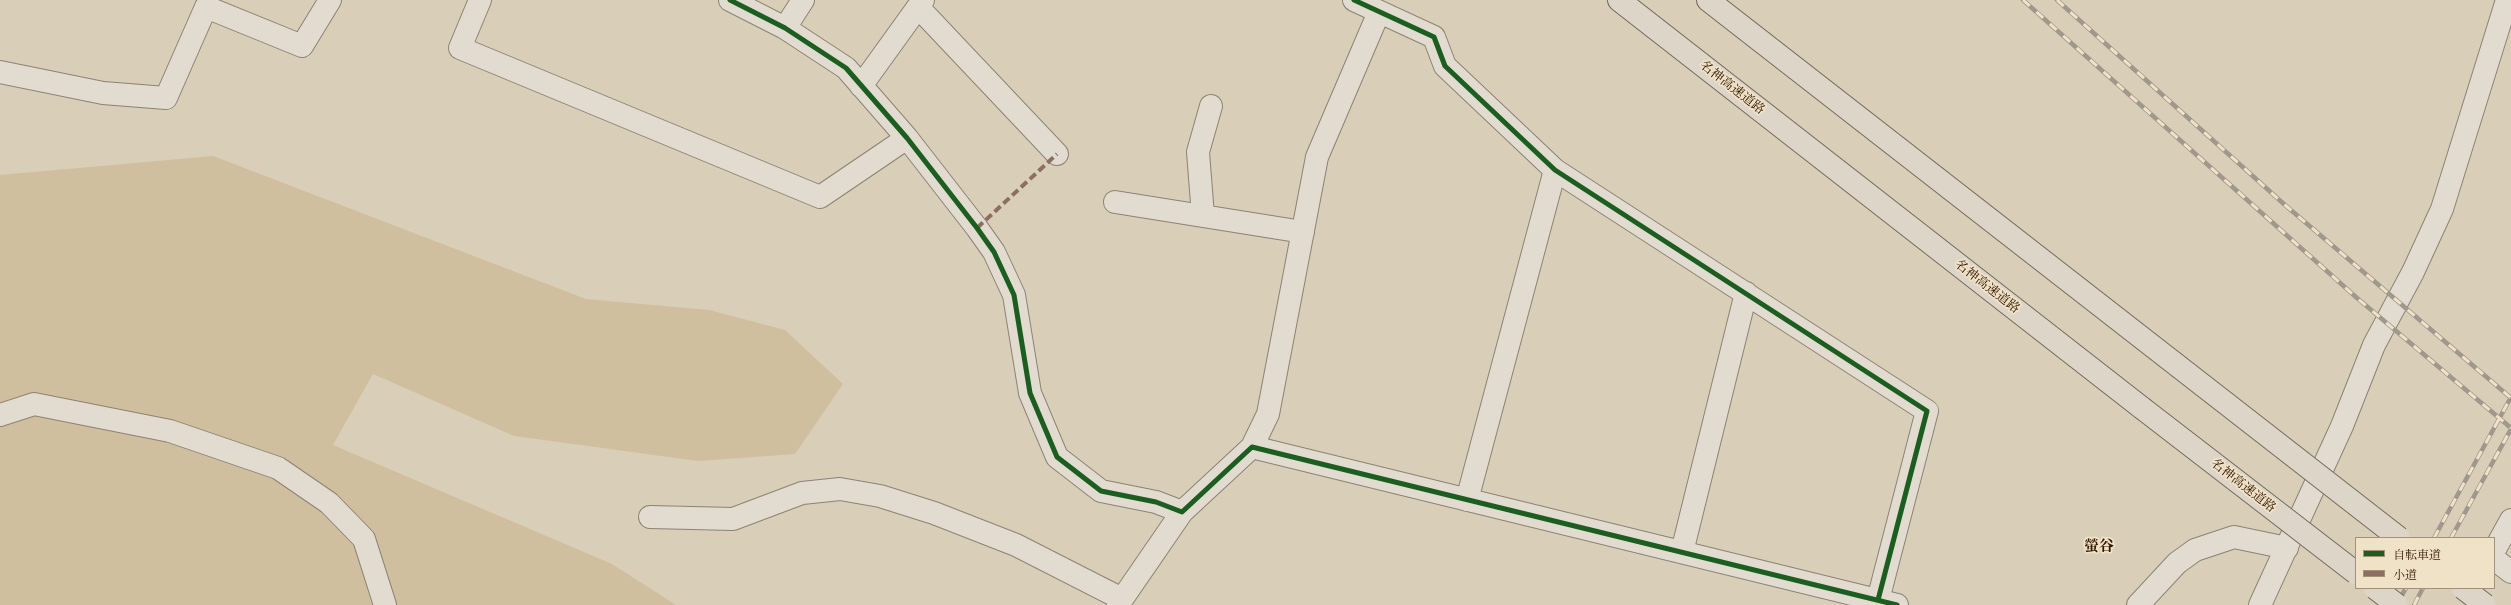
<!DOCTYPE html>
<meta charset="utf-8">
<style>
body{margin:0}
#map{position:relative;width:2511px;height:605px;overflow:hidden;background:#d9ceb7;font-family:"IM FELL French Canon","Noto Serif JP",serif}
canvas{display:block}
.legend{position:absolute;left:2355px;top:537px;width:140px;height:52px;box-sizing:border-box;background:#efe2c7;border:1px solid #a49078;margin:0;padding:5px 7px;list-style:none;font-size:12px;color:#331501}
.legend li{display:flex;align-items:center;gap:8px;height:20px}
.legend b{width:20px;border:1px solid #a49078}
</style>
<div id="map">
<canvas width="2511" height="605"></canvas>
<ul class="legend">
<li><b style="height:5px;background:#1b5e20"></b>自転車道</li>
<li><b style="height:5px;background:#8d6e63"></b>小道</li>
</ul>
</div>
<script>
const c = document.querySelector('canvas').getContext('2d');
c.lineJoin = 'round';
function fill(path, color) {
  c.fillStyle = color;
  c.fill(path, 'evenodd');
}
function shape(rows) {
  const path = new Path2D();
  for (const r of rows) {
    path.moveTo(r[0], r[1]);
    for (let i = 2; i < r.length; i += 2) path.lineTo(r[i], r[i + 1]);
  }
  return path;
}
function strokePath(path, color, width, dash) {
  c.strokeStyle = color;
  c.lineWidth = width;
  c.lineCap = dash ? 'butt' : 'round';
  c.setLineDash(dash || []);
  c.stroke(path);
}
function label(font, color, halo, rows, align = 'center') {
  c.font = font + ' "IM FELL French Canon","Noto Serif JP",serif';
  c.lineWidth = 3.5;
  c.setLineDash([]);
  c.textBaseline = 'middle';
  c.strokeStyle = halo;
  c.fillStyle = color;
  for (const [text, x, y, turn = 0] of rows) {
    c.save();
    c.translate(x, y);
    c.rotate((+turn || 0) * Math.PI / 180);
    c.textAlign = isNaN(turn) ? turn : align;
    if (halo) c.strokeText(text, 0, 0);
    c.fillText(text, 0, 0);
    c.restore();
  }
}
const green = shape([
 [213,156,586,299,709,310,785,330,843,384,795,454,698,461,514,436,373,374,333,445,612,564,676,605,0,605,0,175]
]);
const minor = shape([
 [480,0,460,48,820,197,907,138],
 [730,0,785,28,846,68,907,138,977,228,994,252,1014,295,1030,393,1057,457,1101,491,1156,502,1182,512,1252,447,1897,605],
 [1354,0,1434,37,1445,66,1555,170,1927,411,1878,600],
 [918,7,1057,154],
 [785,28,803,0],
 [0,72,103,93,166,98,206,7,302,46,330,0],
 [861,86,923,0],
 [1115,202,1303,232],
 [1203,216,1198,152,1211,106],
 [0,415,34,404,170,431,278,468,329,503,364,539,385,605],
 [1252,447,1268,414,1317,157,1379,12],
 [1467,500,1555,170],
 [650,517,733,519,802,493,840,489,880,496,934,513,1016,545,1122,599],
 [2494,551,2511,520],
 [1682,552,1746,293],
 [2494,559,2511,572],
 [1118,605,1182,512],
 [2138,605,2177,563,2195,550,2234,537,2287,548],
 [2260,605,2342,426,2374,345,2413,272,2442,209,2507,0]
]);
const highway = shape([
 [1619,0,2142,408],
 [1708,0,2178,366]
]);
const rail = shape([
 [2023,0,2357,298,2511,428],
 [2057,0,2285,205,2511,398],
 [2434,538,2511,397],
 [2451,538,2511,429],
 [2396,605,2406,588],
 [2414,605,2423,588]
]);
const highwayBridge = shape([
 [2178,366,2399,538],
 [2142,408,2356,573],
 [2375,588,2397,605],
 [2463,588,2485,605]
]);
const quiet = shape([
 [977,228,1057,154]
]);
const cycleway = shape([
 [730,0,785,28,846,68,907,138,977,228,994,252,1014,295,1030,393,1057,457,1101,491,1156,502,1182,512,1252,447,1897,605],
 [1354,0,1434,37,1445,66,1555,170,1927,411,1878,600]
]);
const streetNames = [
 ["名神高速道路",1732,88,38],
 ["名神高速道路",1987,287,38],
 ["名神高速道路",2243,486,38]
];
const quarterNames = [
 ["螢谷",2099,547]
];
fill(green, '#d0bf9f');
strokePath(minor, '#8d8373', 24);
strokePath(highway, '#756a5c', 24);
strokePath(minor, '#e1dbd0', 22);
strokePath(highway, '#dcd5c8', 22);
strokePath(rail, '#a0988d', 4.5);
strokePath(rail, '#efe2c7', 3, [9]);
strokePath(highwayBridge, '#756a5c', 24, []);
strokePath(highwayBridge, '#dcd5c8', 22);
strokePath(quiet, '#8d6e63', 4, [8, 4]);
strokePath(cycleway, '#1b5e20', 5);
label('13px', '#331501', '#efe2c7', streetNames);
label('bold 15px', '#331501', '#efe2c7', quarterNames);
</script>
